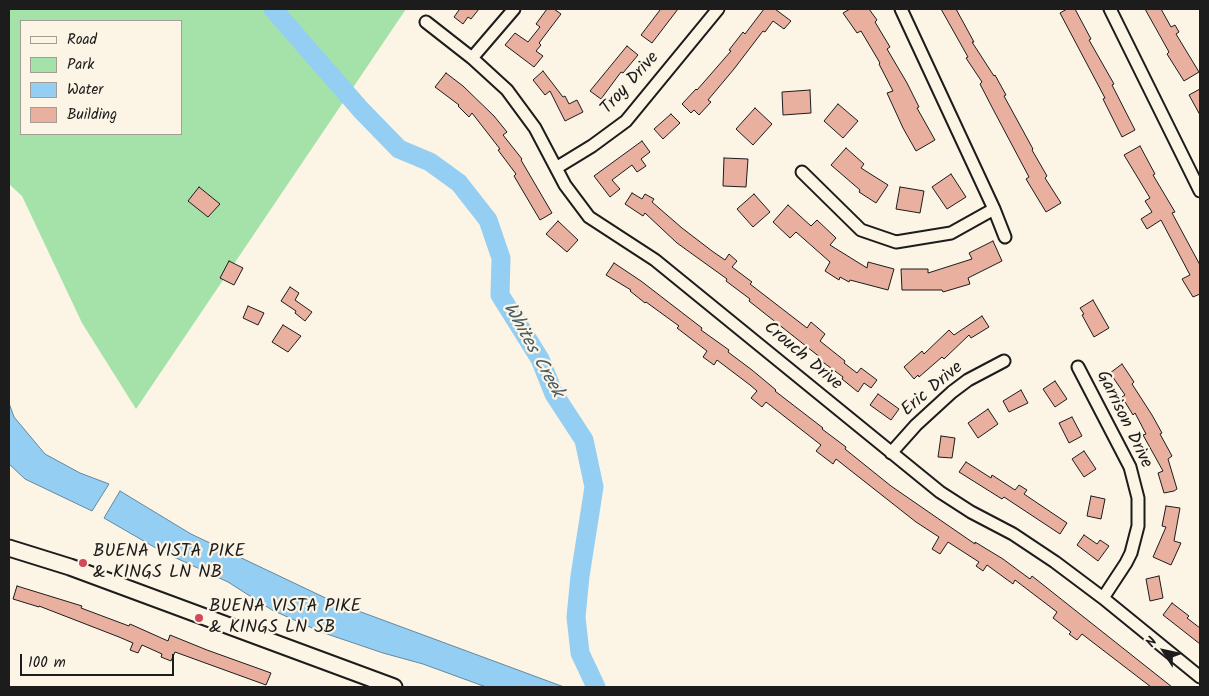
<!DOCTYPE html>
<style>
body{margin:0}
#map{position:relative;width:1209px;height:696px;overflow:hidden;background:#fcf5e5;font-family:Kalam,sans-serif}
canvas{display:block}
.frame{position:absolute;inset:0;border:10px solid #1c1c1c;pointer-events:none}
.legend{position:absolute;left:20px;top:20px;width:162px;height:115px;box-sizing:border-box;background:#fcf5e5;border:1px solid #a29e95;margin:0;padding:6px 9px;list-style:none;font-size:15px;color:#1c1c1c}
.legend li{display:flex;align-items:center;gap:10px;height:25px}
.legend b{width:25px;border:1px solid #a29e95}
.north{position:absolute;left:1139px;top:626px;width:50px;height:50px;-webkit-text-stroke:4px #fcf5e5;paint-order:stroke;rotate:305deg;font-size:14px;font-weight:700;line-height:20px;text-align:center;color:#1c1c1c}
.north::after{content:'';display:block;margin:auto;width:18px;height:22px;background:#1c1c1c;clip-path:polygon(50% 0,100% 100%,50% 72%,0 100%)}
.scale{position:absolute;left:20px;top:654px;width:154px;height:22px;box-sizing:border-box;border:2px solid #1c1c1c;border-top:0;padding-left:6px;font-size:15px;line-height:18px;white-space:nowrap;color:#1c1c1c;-webkit-text-stroke:4px #fcf5e5;paint-order:stroke}
</style>
<div id="map">
<canvas width="1209" height="696"></canvas>
<div class="frame"></div>
<ul class="legend">
<li><b style="height:6px;background:#fcf5e5"></b>Road</li>
<li><b style="height:14px;background:#a4e2aa"></b>Park</li>
<li><b style="height:14px;background:#94cef3"></b>Water</li>
<li><b style="height:14px;background:#e9b0a0"></b>Building</li>
</ul>
<div class="north">N</div>
<div class="scale">100 m</div>
</div>
<script>
const c = document.querySelector('canvas').getContext('2d');
c.lineJoin = 'round';
function fill(path, color) {
  c.fillStyle = color;
  c.fill(path, 'evenodd');
}
function shape(rows) {
  const path = new Path2D();
  for (const r of rows) {
    path.moveTo(r[0], r[1]);
    for (let i = 2; i < r.length; i += 2) path.lineTo(r[i], r[i + 1]);
  }
  return path;
}
function strokePath(path, color, width, dash) {
  c.strokeStyle = color;
  c.lineWidth = width;
  c.lineCap = dash ? 'butt' : 'round';
  c.setLineDash(dash || []);
  c.stroke(path);
}
function label(font, color, halo, rows, align = 'center') {
  c.font = font + ' Kalam,sans-serif';
  c.lineWidth = 4.5;
  c.setLineDash([]);
  c.textBaseline = 'middle';
  c.strokeStyle = halo;
  c.fillStyle = color;
  for (const [text, x, y, turn = 0] of rows) {
    c.save();
    c.translate(x, y);
    c.rotate((+turn || 0) * Math.PI / 180);
    c.textAlign = isNaN(turn) ? turn : align;
    if (halo) c.strokeText(text, 0, 0);
    c.fillText(text, 0, 0);
    c.restore();
  }
}
const green = shape([
 [9,9,406,9,136,409,82,323,22,196,9,184],
 [21,21,181,21,181,134,21,134]
]);
const water = shape([
 [9,403,14,417,45,454,80,473,109,484,92,511,25,479,9,464,9,403],
 [120,491,191,534,334,602,564,687,486,687,423,664,383,653,321,632,272,610,228,582,161,551,104,518,120,491]
]);
const river = shape([
 [273,9,361,110,399,149,430,162,459,183,488,220,501,258,500,295,540,359,554,394,584,440,594,487,580,576,576,617,580,653,596,687]
]);
const building = shape([
 [457,9,479,9,471,19,468,17,463,24,454,17,459,10,457,9],
 [547,9,554,9,561,14,539,43,541,45,536,51,543,56,534,67,505,45,515,33,528,42,540,27,536,24,547,9],
 [659,9,678,9,652,43,641,35,660,10,659,9],
 [764,9,775,9,791,21,784,29,773,21,765,32,763,31,734,69,708,100,711,102,699,115,694,110,691,113,682,104,696,89,697,90,731,51,729,50,743,32,745,34,764,9],
 [850,9,869,9,877,20,875,22,890,47,887,49,907,83,919,107,917,108,935,140,916,151,903,128,887,93,893,91,879,64,880,63,861,31,857,33,843,13,850,9],
 [941,9,956,9,974,42,972,42,994,76,995,75,1006,95,1004,96,1033,149,1032,150,1047,176,1045,178,1061,203,1046,212,1026,179,1029,177,994,111,980,84,982,82,966,58,968,57,941,9],
 [1067,9,1075,9,1091,39,1089,40,1114,84,1112,85,1135,130,1122,137,1103,99,1105,98,1060,13,1067,9],
 [1145,9,1161,9,1171,27,1175,25,1179,32,1176,34,1199,72,1184,81,1167,54,1169,52,1145,9],
 [627,46,638,55,623,73,621,72,601,99,590,91,627,46],
 [543,71,563,97,565,96,569,104,577,100,583,112,565,121,550,91,545,95,533,80,543,71],
 [446,73,463,86,494,116,507,132,503,135,522,159,521,160,552,213,540,220,514,176,516,174,498,150,500,149,472,113,469,117,458,106,459,105,435,87,446,73],
 [1200,89,1200,115,1189,95,1200,89],
 [810,90,811,113,783,115,782,92,810,90],
 [838,104,858,121,843,138,824,121,838,104],
 [755,108,772,124,753,145,736,129,755,108],
 [671,114,680,123,663,139,654,129,671,114],
 [642,141,650,152,641,159,646,166,637,172,632,165,612,180,620,189,610,197,594,176,642,141],
 [1140,146,1155,174,1153,175,1175,212,1172,213,1200,265,1200,294,1193,297,1182,279,1190,275,1161,220,1147,229,1141,219,1152,212,1145,201,1150,198,1124,155,1140,146],
 [846,148,864,164,861,168,888,185,876,203,859,192,860,190,831,165,846,148],
 [724,158,748,159,746,187,723,186,724,158],
 [951,174,966,197,947,209,932,187,951,174],
 [199,187,220,204,208,217,188,201,199,187],
 [900,187,924,191,920,213,896,209,900,187],
 [632,193,642,199,645,194,654,199,652,202,682,228,712,251,725,260,729,254,737,261,732,267,752,282,750,284,807,328,811,322,825,334,820,341,845,361,844,363,857,373,861,368,877,380,871,388,864,383,858,392,842,379,843,377,820,360,821,358,749,301,750,299,726,281,727,279,677,243,645,213,643,216,625,204,632,193],
 [754,194,770,212,753,227,737,209,754,194],
 [788,205,811,226,817,220,836,238,830,245,867,268,868,262,894,269,888,290,850,280,849,282,840,277,839,280,825,271,830,262,796,232,790,238,773,222,788,205],
 [558,221,578,240,567,252,546,234,558,221],
 [993,241,1002,261,968,278,970,284,943,292,942,290,902,290,901,269,928,269,928,273,972,259,969,253,993,241],
 [229,261,243,268,234,285,220,278,229,261],
 [614,263,641,281,702,328,701,330,729,350,728,352,752,370,776,390,775,391,823,428,822,429,846,447,845,449,891,486,975,544,975,542,1003,559,1030,579,1032,576,1172,687,1151,687,1082,634,1077,640,1069,634,1071,632,1053,618,1057,612,1015,580,1013,584,987,565,983,571,976,566,979,562,948,542,940,554,932,549,939,537,916,522,836,459,833,464,816,451,821,445,766,402,762,407,751,398,757,391,750,385,717,360,714,365,703,357,707,351,677,328,679,326,646,302,645,303,630,291,631,290,606,275,614,263],
 [290,287,299,293,295,300,312,312,305,321,295,313,296,311,281,301,290,287],
 [1093,300,1109,328,1094,337,1082,315,1084,314,1080,308,1093,300],
 [248,306,264,313,258,325,243,318,248,306],
 [982,316,989,327,971,338,969,335,944,359,942,357,919,377,918,375,914,379,904,367,922,351,924,354,949,330,954,335,982,316],
 [283,325,301,336,288,352,272,342,283,325],
 [1122,364,1134,382,1132,384,1152,415,1162,433,1160,434,1172,456,1168,459,1177,489,1174,491,1164,493,1158,473,1163,471,1143,435,1146,434,1135,413,1133,415,1122,397,1125,395,1110,373,1122,364],
 [1055,381,1067,399,1055,407,1043,389,1055,381],
 [1021,390,1028,403,1009,412,1003,401,1021,390],
 [878,394,899,409,891,420,870,405,878,394],
 [988,409,998,424,978,438,968,423,988,409],
 [1072,417,1082,436,1069,443,1059,423,1072,417],
 [941,436,955,438,952,458,938,457,941,436],
 [1084,451,1096,469,1084,477,1072,459,1084,451],
 [966,462,991,478,992,475,1015,490,1019,485,1027,490,1024,494,1067,523,1060,534,1004,497,1002,499,959,472,966,462],
 [1091,496,1105,499,1101,519,1087,516,1091,496],
 [1166,506,1180,508,1174,541,1181,543,1171,565,1153,557,1166,527,1162,526,1166,506],
 [1084,535,1097,544,1100,540,1109,546,1098,561,1077,545,1084,535],
 [1159,576,1163,598,1150,601,1146,579,1159,576],
 [17,586,82,606,81,608,129,626,130,624,168,641,170,635,207,650,271,673,266,685,175,652,171,661,161,657,162,654,142,645,138,653,130,650,133,643,119,637,39,606,39,607,13,599,17,586],
 [1172,603,1189,616,1187,618,1200,628,1200,644,1163,615,1172,603]
]);
const street = shape([
 [901,9,994,209,1005,237],
 [1110,9,1200,191],
 [426,22,472,58,507,90,535,128,565,185,589,217,655,260,940,492,971,512,1013,534,1055,562,1103,598,1200,677],
 [472,58,514,9],
 [556,168,592,146,626,121,718,9],
 [802,172,861,230,896,242,951,233,994,209],
 [1078,367,1130,467,1138,498,1138,526,1131,553,1126,563,1103,598],
 [891,453,916,425,952,392,968,380,1004,361]
]);
const secondary = shape([
 [9,548,70,567,394,687]
]);
const markers = [
 [83,563,5,"#d1495b"],
 [199,618,5,"#d1495b"]
];
const streetNames = [
 ["Troy Drive",631,84,-48],
 ["Crouch Drive",802,357,40],
 ["Eric Drive",933,390,-40],
 ["Garrison Drive",1123,420,64]
];
const poiNames = [
 ["BUENA VISTA PIKE",93,553],
 ["& KINGS LN NB",93,574],
 ["BUENA VISTA PIKE",209,608],
 ["& KINGS LN SB",209,629]
];
const waterNames = [
 ["Whites Creek",532,351,61]
];
fill(green, '#a4e2aa');
fill(water, '#94cef3');
strokePath(water, '#64879d', 1);
strokePath(river, '#94cef3', 19);
fill(building, '#e9b0a0');
strokePath(building, '#1c1c1c', 1);
strokePath(street, '#1c1c1c', 15);
strokePath(secondary, '#1c1c1c', 19);
strokePath(street, '#fcf5e5', 11);
strokePath(secondary, '#fcf5e5', 15);
for (const [x, y, r, color] of markers) {
  const dot = new Path2D();
  dot.arc(x, y, r, 0, 2 * Math.PI);
  c.fillStyle = color;
  c.fill(dot);
  strokePath(dot, '#fcf5e5', 2);
}
label('18px', '#1c1c1c', '#fcf5e5', streetNames);
label('18px', '#1c1c1c', '#fcf5e5', poiNames, 'left');
label('italic 19px', '#465a67', '#fcf5e5', waterNames);
</script>
